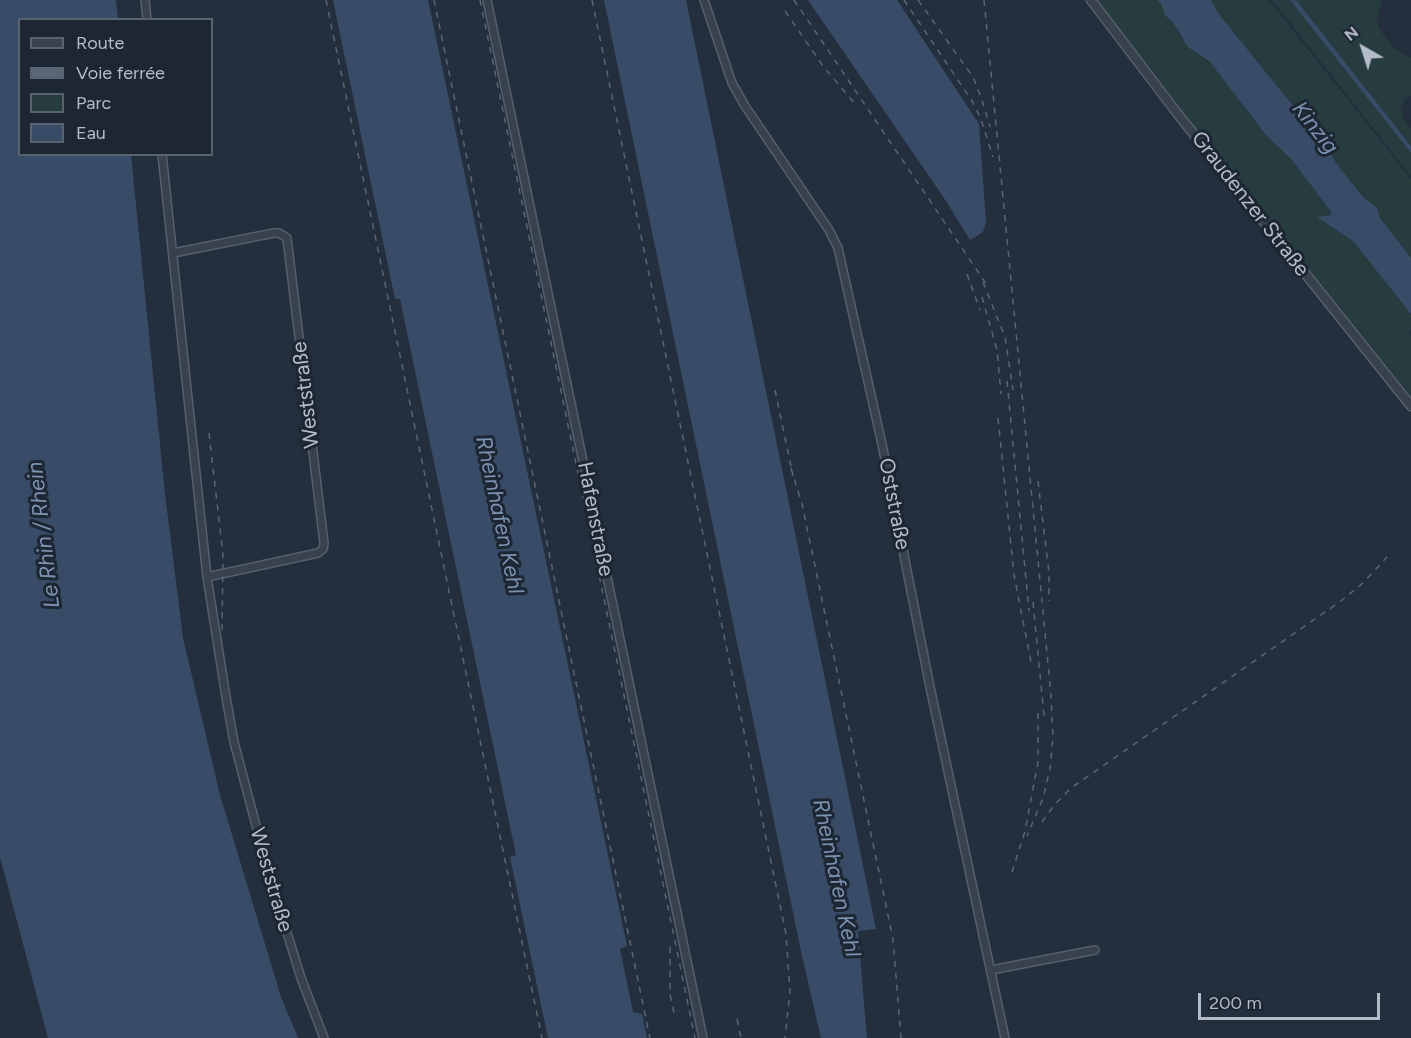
<!DOCTYPE html>
<meta charset="utf-8">
<style>
body{margin:0}
#map{position:relative;width:1411px;height:1038px;overflow:hidden;background:#242f3e;font-family:Figtree,sans-serif}
canvas{display:block}
.legend{position:absolute;left:18px;top:18px;width:195px;height:138px;box-sizing:border-box;background:#1d2633;border:2px solid #59626f;margin:0;padding:8px 10px;list-style:none;font-size:18px;color:#b4bcc9}
.legend li{display:flex;align-items:center;gap:12px;height:30px}
.legend b{width:30px;border:2px solid #59626f}
.north{position:absolute;left:1333px;top:18px;width:60px;height:60px;-webkit-text-stroke:4px #1d2633;paint-order:stroke;rotate:321deg;font-size:16px;font-weight:700;line-height:24px;text-align:center;color:#b4bcc9}
.north::after{content:'';display:block;margin:auto;width:21px;height:27px;background:#b4bcc9;clip-path:polygon(50% 0,100% 100%,50% 72%,0 100%)}
.scale{position:absolute;left:1198px;top:993px;width:182px;height:27px;box-sizing:border-box;border:3px solid #b4bcc9;border-top:0;padding-left:8px;font-size:18px;line-height:21px;white-space:nowrap;color:#b4bcc9;-webkit-text-stroke:4px #1d2633;paint-order:stroke}
</style>
<div id="map">
<canvas width="1411" height="1038"></canvas>
<ul class="legend">
<li><b style="height:8px;background:#38414e"></b>Route</li>
<li><b style="height:8px;background:#5a6575"></b>Voie ferrée</li>
<li><b style="height:16px;background:#263c3f"></b>Parc</li>
<li><b style="height:16px;background:#394c67"></b>Eau</li>
</ul>
<div class="north">N</div>
<div class="scale">200 m</div>
</div>
<script>
const c = document.querySelector('canvas').getContext('2d');
c.lineJoin = 'round';
function fill(path, color) {
  c.fillStyle = color;
  c.fill(path, 'evenodd');
}
function shape(rows) {
  const path = new Path2D();
  for (const r of rows) {
    path.moveTo(r[0], r[1]);
    for (let i = 2; i < r.length; i += 2) path.lineTo(r[i], r[i + 1]);
  }
  return path;
}
function strokePath(path, color, width, dash) {
  c.strokeStyle = color;
  c.lineWidth = width;
  c.lineCap = dash ? 'butt' : 'round';
  c.setLineDash(dash || []);
  c.stroke(path);
}
function label(font, color, halo, rows, align = 'center') {
  c.font = font + ' Figtree,sans-serif';
  c.lineWidth = 6;
  c.setLineDash([]);
  c.textBaseline = 'middle';
  c.strokeStyle = halo;
  c.fillStyle = color;
  for (const [text, x, y, turn = 0] of rows) {
    c.save();
    c.translate(x, y);
    c.rotate((+turn || 0) * Math.PI / 180);
    c.textAlign = isNaN(turn) ? turn : align;
    if (halo) c.strokeText(text, 0, 0);
    c.fillText(text, 0, 0);
    c.restore();
  }
}
const green = shape([
 [1095,0,1157,0,1161,3,1165,15,1174,24,1179,35,1206,61,1210,62,1266,135,1292,160,1332,213,1331,215,1321,215,1353,241,1411,314,1411,330,1409,333,1411,335,1411,402,1169,98],
 [1211,0,1269,0,1411,179,1411,258,1380,218,1377,208,1363,197,1339,167,1323,143,1218,13],
 [1272,0,1290,0,1411,153,1411,176],
 [1296,0,1382,0,1377,22,1380,30,1394,49,1411,58,1411,95,1403,102,1401,109,1403,118,1411,128,1411,146]
]);
const water = shape([
 [0,0,116,0,118,19,20,20,20,154,131,155,165,494,183,638,220,795,281,997,298,1038,48,1038,0,857],
 [333,0,428,0,627,946,620,949,633,1012,642,1014,647,1038,548,1038,510,857,516,855,400,299,395,299],
 [604,0,686,0,876,929,858,931,867,1038,821,1038,802,956],
 [808,0,897,0,979,124,986,222,983,232,970,240,944,198],
 [1157,0,1211,0,1218,13,1323,143,1339,167,1363,197,1377,208,1380,218,1411,258,1411,314,1353,241,1317,217,1331,215,1332,213,1292,160,1266,135,1210,62,1188,47,1174,24,1165,15,1161,3],
 [1290,0,1296,0,1411,146,1411,153]
]);
const minor = shape([
 [145,0,147,20],
 [487,0,703,1038],
 [704,0,732,83,745,106,829,230,838,248,882,444,930,687,1005,1038],
 [162,154,207,577,226,697,234,742,268,871,301,978,324,1038],
 [173,253,274,233,279,233,287,238,324,543,323,549,318,553,207,577],
 [991,970,1095,950]
]);
const tertiary = shape([
 [1091,0,1177,113,1411,406]
]);
const rail = shape([
 [326,0,542,1038],
 [434,0,650,1038],
 [480,0,695,1038],
 [592,0,786,934,790,992,785,1038],
 [794,0,989,288],
 [904,0,972,101,981,119,993,157],
 [918,0,973,77,982,100,990,127],
 [984,0,1051,695,1053,738,1050,769,1043,798,1027,836],
 [785,11,823,66,855,104],
 [967,274,980,310],
 [983,282,1005,337,1013,390],
 [982,297,997,350,1001,394],
 [1007,381,1029,611],
 [775,390,793,476],
 [998,418,1014,575,1032,667],
 [209,433,223,555,222,631],
 [791,468,802,504,893,939,901,1038],
 [1038,481,1049,573,1049,601],
 [1033,602,1044,716],
 [1042,822,1055,804,1071,788,1341,601,1363,583,1387,557],
 [1026,826,1038,762,1038,707],
 [1012,872,1026,828],
 [670,947,670,994,674,1013],
 [737,1019,741,1038]
]);
const streetNames = [
 ["Graudenzer Straße",1250,204,52],
 ["Weststraße",306,395,-97],
 ["Oststraße",894,504,79],
 ["Hafenstraße",595,519,79],
 ["Weststraße",271,880,74]
];
const waterNames = [
 ["Kinzig",1315,128,52],
 ["Rheinhafen Kehl",499,515,78],
 ["Le Rhin / Rhein",44,535,-97],
 ["Rheinhafen Kehl",836,878,78]
];
fill(green, '#263c3f');
fill(water, '#394c67');
strokePath(minor, '#565f6c', 10);
strokePath(tertiary, '#565f6c', 11);
strokePath(minor, '#38414e', 7);
strokePath(tertiary, '#38414e', 8);
strokePath(rail, '#5a6575', 1.5, [6, 6]);
label('21px', '#b4bcc9', '#1d2633', streetNames);
label('italic 22px', '#7c92b1', '#1d2633', waterNames);
</script>
